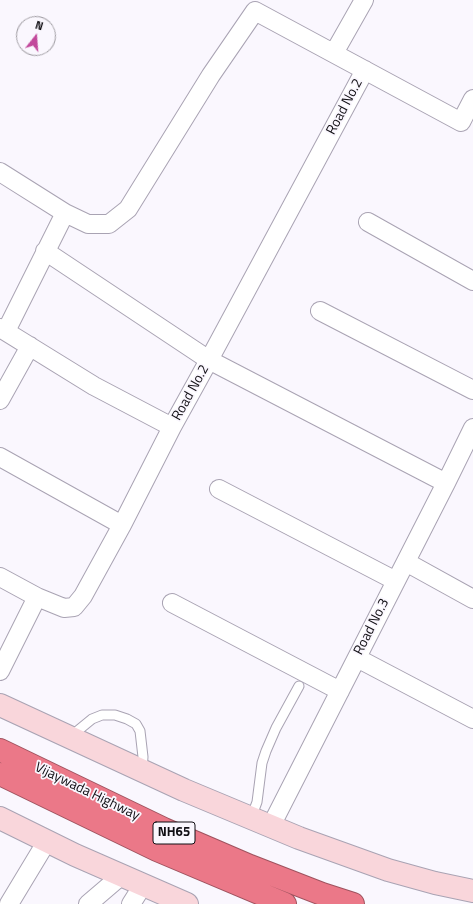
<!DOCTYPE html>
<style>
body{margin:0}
#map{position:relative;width:473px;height:904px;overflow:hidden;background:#faf7fe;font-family:"Titillium Web",sans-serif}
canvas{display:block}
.north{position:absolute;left:16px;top:16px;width:40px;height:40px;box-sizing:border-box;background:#faf7fe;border:1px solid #9d9aa0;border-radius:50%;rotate:17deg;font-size:11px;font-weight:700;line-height:16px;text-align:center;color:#110f14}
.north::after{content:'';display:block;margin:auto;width:14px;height:18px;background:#c2489b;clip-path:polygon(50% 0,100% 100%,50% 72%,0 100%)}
</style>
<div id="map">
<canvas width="473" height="904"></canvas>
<div class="north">N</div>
</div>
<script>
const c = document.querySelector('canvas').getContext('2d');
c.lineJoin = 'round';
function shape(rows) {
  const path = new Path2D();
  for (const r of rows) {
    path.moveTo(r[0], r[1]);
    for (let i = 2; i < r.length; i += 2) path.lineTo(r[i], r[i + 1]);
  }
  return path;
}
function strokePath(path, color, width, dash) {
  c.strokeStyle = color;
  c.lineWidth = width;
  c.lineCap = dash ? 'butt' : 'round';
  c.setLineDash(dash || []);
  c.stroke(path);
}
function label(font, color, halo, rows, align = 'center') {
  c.font = font + ' "Titillium Web",sans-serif';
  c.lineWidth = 3.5;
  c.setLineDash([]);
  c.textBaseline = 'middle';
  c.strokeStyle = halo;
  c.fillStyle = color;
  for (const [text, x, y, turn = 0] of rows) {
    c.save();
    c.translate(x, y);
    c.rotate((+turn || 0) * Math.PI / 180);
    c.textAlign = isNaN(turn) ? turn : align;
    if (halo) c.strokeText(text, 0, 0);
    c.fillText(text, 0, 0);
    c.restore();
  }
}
const lane = shape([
 [70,737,92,719,102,715,115,715,127,719,136,724,140,731,143,757,142,770],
 [251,818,257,802,262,763,266,751,276,728,299,686]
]);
const street = shape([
 [334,53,364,0],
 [0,172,65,213,88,224,109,224,128,209,211,75,255,11,461,122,473,99],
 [368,222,473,281],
 [45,251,209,360,446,483],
 [320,311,473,390],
 [0,328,94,386,172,427],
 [6,331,65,213],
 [0,400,30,346],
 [0,457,122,525],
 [219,489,396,581],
 [406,562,473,599],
 [0,577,37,597],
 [172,603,340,691],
 [357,658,473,719],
 [0,671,37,597,64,608,74,607,83,596,122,525,172,427,209,360,365,70],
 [271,826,446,483,473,428],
 [9,904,47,841],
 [88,904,122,875],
 [131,904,143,885]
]);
const secondary = shape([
 [0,705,184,790,299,838,388,870,435,883,473,891],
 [0,818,75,855,187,904]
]);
const highway = shape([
 [0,750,164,829,250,866,322,894,353,904],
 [0,774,157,850,285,904]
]);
const shields = [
 [174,833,42]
];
const shieldNames = [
 ["NH65",174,833]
];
const streetNames = [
 ["Road No.2",345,107,-62],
 ["Road No.2",191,393,-61],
 ["Road No.3",372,627,-63],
 ["Vijaywada Highway",87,792,26]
];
strokePath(lane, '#a9a3b3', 11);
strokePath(street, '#a9a3b3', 20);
strokePath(secondary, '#a9a3b3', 24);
strokePath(highway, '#9f535f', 24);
strokePath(lane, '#fff', 9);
strokePath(street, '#fff', 18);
strokePath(secondary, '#f9d6db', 22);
strokePath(highway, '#eb7888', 22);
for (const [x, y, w] of shields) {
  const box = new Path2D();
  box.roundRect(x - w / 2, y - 11, w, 22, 3);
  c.fillStyle = '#faf7fe';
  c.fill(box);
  strokePath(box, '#110f14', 1);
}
label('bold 13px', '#110f14', null, shieldNames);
label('14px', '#110f14', '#faf7fe', streetNames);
</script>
